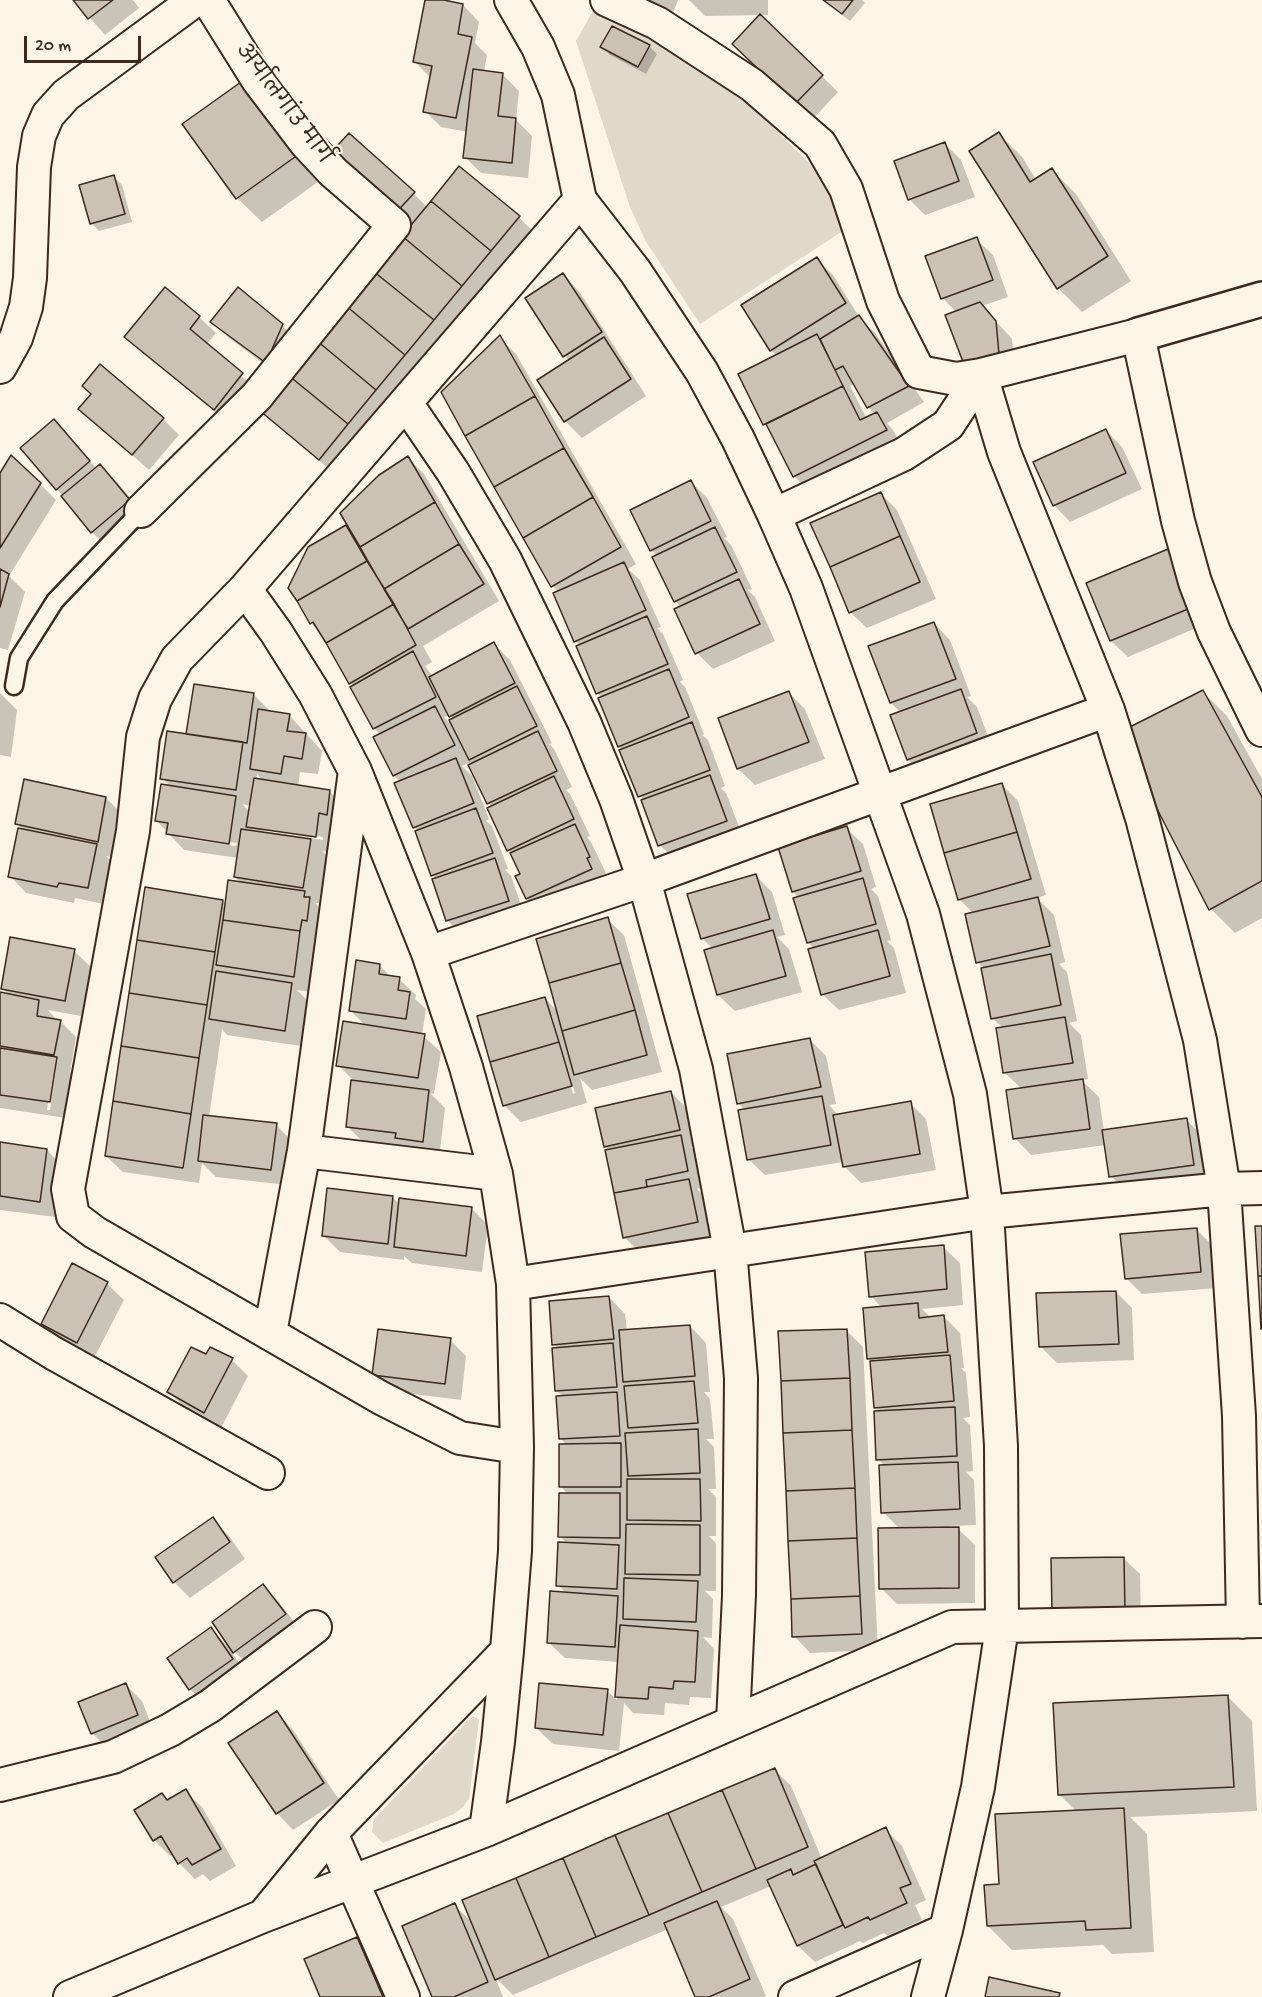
<!DOCTYPE html>
<meta charset="utf-8">
<style>
body{margin:0}
#map{position:relative;width:1262px;height:1997px;overflow:hidden;background:#fcf5e5;font-family:"Gochi Hand",sans-serif}
canvas{display:block}
.scale{position:absolute;left:24px;top:36px;width:117px;height:27px;box-sizing:border-box;border:3px solid #3b2a1e;border-top:0;padding-left:8px;font-size:18px;line-height:21px;white-space:nowrap;color:#3b2a1e;-webkit-text-stroke:4px #fcf5e5;paint-order:stroke}
</style>
<div id="map">
<canvas width="1262" height="1997"></canvas>
<div class="scale">20 m</div>
</div>
<script>
const c = document.querySelector('canvas').getContext('2d');
c.lineJoin = 'round';
function fill(path, color) {
  c.fillStyle = color;
  c.fill(path, 'evenodd');
}
function shape(rows) {
  const path = new Path2D();
  for (const r of rows) {
    path.moveTo(r[0], r[1]);
    for (let i = 2; i < r.length; i += 2) path.lineTo(r[i], r[i + 1]);
  }
  return path;
}
function strokePath(path, color, width, dash) {
  c.strokeStyle = color;
  c.lineWidth = width;
  c.lineCap = dash ? 'butt' : 'round';
  c.setLineDash(dash || []);
  c.stroke(path);
}
function label(font, color, halo, rows, align = 'center') {
  c.font = font + ' "Gochi Hand","Playpen Sans Deva",sans-serif';
  c.lineWidth = 4.5;
  c.setLineDash([]);
  c.textBaseline = 'middle';
  c.strokeStyle = halo;
  c.fillStyle = color;
  for (const [text, x, y, turn = 0] of rows) {
    c.save();
    c.translate(x, y);
    c.rotate((+turn || 0) * Math.PI / 180);
    c.textAlign = isNaN(turn) ? turn : align;
    if (halo) c.strokeText(text, 0, 0);
    c.fillText(text, 0, 0);
    c.restore();
  }
}
const green = shape([
 [594,9,667,46,752,106,811,165,852,225,700,324,645,240,630,207,576,41],
 [472,1716,479,1719,469,1799,463,1807,454,1814,383,1843,372,1832,374,1819]
]);
const shadow = shape([
 [74,0,133,0,139,8,105,35],
 [426,0,463,5,479,22,475,43,487,55,484,72,502,74,519,91,516,120,532,136,528,178,481,173,465,157,468,132,441,127,425,111,431,78,415,62],
 [627,0,678,0,669,23],
 [689,0,768,0,768,15,705,16],
 [823,0,862,0,865,3,850,21],
 [760,16,838,92,812,120,750,60],
 [649,46,657,54,646,74,610,55,602,47],
 [248,79,325,177,262,222,237,198,184,124],
 [999,134,1023,158,1036,180,1052,170,1076,194,1131,281,1082,312,1058,288],
 [945,144,961,160,975,197,925,215,909,199],
 [345,174,413,193,427,207,519,217,535,234,336,475,278,426,261,410,408,231],
 [114,177,122,185,132,222,99,231,91,223],
 [976,239,993,255,1008,297,982,306,1012,339,1015,370,982,382,956,312,943,298],
 [817,259,833,275,861,320,875,333,924,402,887,423,893,430,902,447,810,492,794,476,772,432,765,425,740,374,777,356,771,350],
 [855,384,869,408,875,414,867,419,850,386],
 [563,275,579,291,646,396,582,438,565,421,539,380,569,361,527,298],
 [199,317,216,333,206,345,258,391,231,425,143,353,126,337],
 [212,322,282,325,298,341,283,378,229,338],
 [500,338,516,354,636,564,628,569,640,580,661,627,657,628,663,634,683,680,680,682,685,687,704,734,702,735,708,740,725,786,721,788,726,793,743,837,676,861,660,845,623,750,619,746,602,698,597,693,581,646,575,641,559,592,552,586],
 [80,409,163,419,179,435,149,470],
 [54,421,97,469,100,466,117,482,146,517,108,548,92,532,57,489],
 [1106,431,1122,447,1142,489,1070,522,1054,505],
 [408,458,424,474,499,601,423,646,432,662,425,666,433,677,494,644,510,660,552,743,549,744,554,749,572,787,566,790,570,794,590,836,587,837,591,842,606,873,602,875,607,886,543,915,527,898,522,875,512,854,508,850,492,807,488,803,469,763,462,766,472,776,489,819,486,821,492,826,508,869,505,870,511,876,525,917,464,937,448,921,434,880,437,879,433,875,418,831,414,827,400,782,394,775,381,735,374,728,354,687,327,642,311,623,309,549,348,526],
 [450,715,454,719,449,722,444,717],
 [0,476,40,484,56,500,9,576,25,592,8,650,0,648],
 [691,482,707,498,727,537,724,538,731,545,752,589,748,590,755,597,775,641,713,669,697,653,681,607,675,601,658,556,651,550],
 [881,494,897,510,936,599,867,628,850,612],
 [1167,551,1184,567,1208,623,1128,657,1111,641,1088,584],
 [934,623,950,640,971,696,967,697,977,707,993,750,925,776,908,760,901,713,891,703,870,647],
 [1203,692,1227,716,1262,779,1262,918,1235,933,1211,909],
 [0,693,17,710,11,757,0,755],
 [789,693,805,709,825,759,755,785,738,769,720,719],
 [254,695,270,711,289,715,322,751,318,774,300,772,298,787,330,792,346,808,332,853,322,851,327,856,319,903,315,903,326,915,310,992,297,990,308,1001,301,1046,227,1035,222,1029,209,1117,276,1125,292,1141,287,1185,216,1177,202,1163,199,1183,123,1172,106,1156,222,901,226,905,242,884,235,877,238,858,184,850,157,821,171,787,162,778,188,735],
 [257,774,264,782,256,780],
 [242,804,251,806,250,812],
 [264,828,323,837,323,840,264,831],
 [176,834,237,843,236,846,180,838],
 [1002,785,1018,801,1046,895,1037,898,1054,915,1065,962,1059,964,1067,972,1077,1021,1069,1023,1081,1035,1088,1079,1081,1080,1099,1097,1104,1131,1186,1120,1203,1136,1209,1181,1127,1192,1111,1176,1106,1145,1031,1155,1015,1138,1022,1089,1005,1073,1003,1028,992,1018,984,969,978,962,974,914,959,899],
 [106,798,122,814,114,857,106,856,113,862,104,904,75,898,74,903,26,893,10,876,24,831,17,824],
 [846,828,863,844,876,887,871,889,878,896,891,940,887,941,894,948,906,993,839,1010,822,994,814,949,808,942,799,898,793,892,780,848],
 [755,875,772,892,785,935,777,937,789,949,802,992,735,1011,718,995,713,949,702,938],
 [607,919,624,935,662,1072,592,1090,580,1078,587,1103,521,1122,504,1105,545,998,558,1012],
 [549,1016,552,1016,575,1093,573,1094],
 [74,951,91,967,81,1016,48,1010,55,1018,55,1020,60,1021,76,1037,70,1072,72,1074,66,1118,0,1108,0,994,10,996,2,988],
 [53,1069,56,1069,50,1110,47,1110],
 [379,965,392,978,399,979,416,995,415,999,426,1009,422,1035,441,1052,434,1094,430,1093,445,1108,439,1158,364,1143,347,1126,355,1082,338,1065,366,1026,351,1011],
 [810,1040,826,1056,836,1104,829,1105,838,1115,910,1103,926,1119,936,1170,861,1183,844,1166,843,1162,765,1175,748,1159,745,1110,738,1103],
 [671,1092,687,1109,695,1146,691,1147,696,1153,704,1187,697,1189,705,1197,714,1239,641,1253,624,1237,609,1151,605,1147],
 [0,1144,47,1150,63,1167,56,1217,0,1210],
 [393,1198,400,1205,471,1208,488,1225,482,1272,412,1263,404,1256,404,1260,340,1252,323,1235],
 [1197,1230,1213,1246,1217,1288,1142,1294,1126,1278],
 [943,1247,960,1263,963,1305,922,1309,931,1318,944,1317,960,1333,964,1368,961,1368,966,1373,970,1417,963,1418,970,1425,973,1471,966,1472,974,1480,976,1525,949,1526,949,1529,958,1529,975,1545,975,1603,897,1604,881,1588,900,1529,883,1512,885,1466,878,1459,880,1412,875,1407,871,1361,869,1359,882,1308,871,1296],
 [73,1265,107,1284,124,1300,94,1358,59,1340,43,1324],
 [1116,1292,1132,1308,1134,1360,1057,1363,1040,1346],
 [609,1297,625,1314,627,1331,690,1326,706,1343,710,1392,704,1392,710,1399,714,1439,706,1439,714,1447,716,1489,708,1489,716,1497,716,1536,709,1536,716,1543,716,1591,705,1591,713,1599,712,1638,703,1637,714,1649,711,1698,690,1697,689,1705,665,1703,664,1715,633,1713,624,1703,619,1751,553,1744,536,1728,607,1691,617,1700,619,1662,565,1658,548,1642,567,1594,558,1585,567,1544,560,1536,568,1494,561,1487,567,1445,560,1438,563,1397,557,1391,559,1349,554,1344],
 [846,1330,863,1347,878,1650,810,1653,794,1636],
 [450,1340,466,1356,461,1400,390,1391,373,1374],
 [206,1356,232,1360,248,1376,221,1428,185,1408,169,1392],
 [212,1519,229,1536,245,1559,190,1598,174,1582],
 [1123,1558,1140,1574,1141,1628,1052,1560],
 [263,1586,279,1602,301,1631,251,1668,232,1649],
 [211,1629,229,1648,248,1676,207,1705,190,1689],
 [126,1685,142,1701,154,1732,108,1749,92,1733],
 [1228,1697,1252,1721,1257,1811,1130,1817,1147,1834,1154,1952,1112,1954,1103,1945,1012,1950,988,1926,1001,1886,1077,1812,1059,1794],
 [277,1713,293,1730,339,1800,293,1830,277,1813],
 [775,1770,791,1786,822,1859,885,1829,902,1846,926,1900,915,1905,922,1920,888,1936,884,1933,863,1943,860,1941,815,1962,798,1946,771,1886,721,1907,733,1919,766,1996,763,1997,697,1997,668,1929,513,1995,495,1977,503,1997,434,1997,454,1905,473,1923],
 [185,1791,202,1807,236,1866,210,1881,203,1874,195,1879,179,1863,174,1854,170,1856,154,1840,162,1795,168,1801],
 [357,1938,373,1955,391,1997,322,1997]
]);
const building = shape([
 [73,0,113,0,88,19,73,0],
 [425,0,444,0,463,4,458,34,472,37,456,118,423,112,432,66,413,62,425,0],
 [823,0,853,0,842,14,823,0],
 [760,14,823,75,795,104,732,44,760,14],
 [612,26,650,45,638,67,600,47,612,26],
 [473,69,503,73,498,116,516,118,512,163,463,158,473,69],
 [248,77,302,152,236,199,182,124,248,77],
 [999,132,1030,182,1052,168,1108,256,1057,289,969,151,999,132],
 [349,133,415,192,392,217,326,158,349,133],
 [945,142,959,181,908,200,894,161,945,142],
 [459,166,520,216,491,251,431,201,459,166],
 [114,175,125,214,90,224,79,185,114,175],
 [431,201,491,251,462,286,402,236,431,201],
 [402,236,462,286,434,320,373,271,402,236],
 [977,237,993,280,941,299,925,256,977,237],
 [817,257,846,303,770,351,741,305,817,257],
 [373,271,434,320,405,355,345,305,373,271],
 [563,273,602,332,563,357,525,298,563,273],
 [165,287,200,316,190,329,243,373,214,410,124,337,165,287],
 [238,287,283,324,266,363,210,322,238,287],
 [980,302,996,321,999,354,965,367,945,315,980,302],
 [345,305,405,355,376,390,316,340,345,305],
 [859,315,909,386,867,408,843,366,835,370,820,339,859,315],
 [817,334,843,386,763,425,738,374,817,334],
 [500,335,535,396,465,436,441,392,500,335],
 [604,337,631,379,564,422,537,380,604,337],
 [316,340,376,390,348,424,288,375,316,340],
 [100,364,164,418,132,455,78,409,91,394,82,386,100,364],
 [288,375,348,424,319,460,259,410,288,375],
 [843,386,860,420,877,412,887,430,793,477,766,424,843,386],
 [535,396,564,448,494,487,465,436,535,396],
 [54,419,90,461,56,490,20,448,54,419],
 [1106,429,1126,473,1053,506,1033,462,1106,429],
 [564,448,593,497,523,538,494,487,564,448],
 [11,455,41,483,0,548,0,473,11,455],
 [408,456,435,502,360,547,340,513,379,475,408,456],
 [100,464,130,500,91,533,61,496,100,464],
 [691,480,711,521,650,551,630,510,691,480],
 [881,492,900,536,830,567,810,523,881,492],
 [593,497,621,547,551,587,523,538,593,497],
 [435,502,459,544,384,589,360,547,435,502],
 [346,525,367,561,297,601,288,588,308,547,346,525],
 [715,527,737,572,674,602,652,557,715,527],
 [900,536,920,582,849,613,830,567,900,536],
 [459,544,484,584,408,629,384,589,459,544],
 [1168,549,1193,607,1110,641,1086,583,1168,549],
 [367,561,394,604,326,643,313,622,310,624,297,601,367,561],
 [624,562,646,610,574,642,553,593,624,562],
 [0,569,9,574,0,607,0,569],
 [739,579,760,624,695,654,674,609,739,579],
 [394,604,416,645,349,684,326,643,394,604],
 [647,616,668,664,596,694,576,646,647,616],
 [934,622,956,679,890,703,868,646,934,622],
 [494,642,515,683,449,717,429,677,494,642],
 [413,651,436,697,373,729,350,687,413,651],
 [669,669,689,717,618,747,598,698,669,669],
 [194,684,254,693,247,743,186,734,194,684],
 [517,686,537,726,469,760,449,720,517,686],
 [961,689,977,733,907,760,890,715,961,689],
 [1203,690,1262,797,1262,881,1209,910,1118,733,1203,690],
 [789,691,809,742,737,769,718,718,789,691],
 [435,706,455,745,393,776,373,737,435,706],
 [258,709,290,714,287,731,306,733,302,759,284,756,281,774,250,769,258,709],
 [692,722,710,770,638,797,619,750,692,722],
 [167,731,243,742,236,790,160,779,167,731],
 [538,731,557,771,487,804,468,765,538,731],
 [456,758,474,803,413,828,394,783,456,758],
 [710,775,727,821,658,846,641,800,710,775],
 [554,776,574,819,507,851,487,808,554,776],
 [254,778,330,790,327,815,319,813,316,837,246,827,254,778],
 [24,779,106,797,98,842,15,824,24,779],
 [1002,783,1017,832,944,853,930,804,1002,783],
 [161,784,236,796,229,844,166,834,168,823,155,821,161,784],
 [476,808,493,853,431,876,415,831,476,808],
 [575,824,590,857,587,858,592,869,526,899,515,876,520,874,510,853,575,824],
 [847,826,861,871,792,892,778,847,847,826],
 [18,828,97,844,88,888,59,883,57,887,8,877,18,828],
 [241,829,311,839,303,888,234,877,241,829],
 [1017,832,1031,879,958,900,944,853,1017,832],
 [495,858,509,901,446,921,432,879,495,858],
 [756,874,770,919,701,939,687,894,756,874],
 [863,878,876,924,807,943,793,898,863,878],
 [228,880,305,891,304,897,310,897,307,921,302,920,300,931,223,920,228,880],
 [145,887,223,900,215,952,137,940,145,887],
 [1038,897,1050,946,976,963,965,914,1038,897],
 [608,917,621,963,549,983,536,939,608,917],
 [223,920,300,931,294,977,216,965,223,920],
 [773,930,786,976,717,995,704,950,773,930],
 [878,930,890,976,821,995,808,949,878,930],
 [10,937,75,949,65,1001,1,989,10,937],
 [137,940,215,952,207,1005,129,993,137,940],
 [1051,954,1061,1005,991,1019,981,968,1051,954],
 [356,960,380,964,379,974,400,977,398,990,410,992,406,1019,349,1011,356,960],
 [621,963,635,1010,562,1031,549,983,621,963],
 [216,971,292,983,285,1031,209,1019,216,971],
 [0,992,39,1000,37,1016,61,1020,54,1055,0,1046,0,992],
 [129,993,207,1005,199,1058,121,1046,129,993],
 [545,997,559,1042,490,1062,477,1016,545,997],
 [635,1010,647,1055,574,1075,562,1031,635,1010],
 [1065,1017,1073,1063,1003,1073,996,1028,1065,1017],
 [343,1021,425,1034,418,1078,336,1066,343,1021],
 [810,1038,821,1087,737,1104,727,1054,810,1038],
 [559,1042,572,1086,503,1106,490,1062,559,1042],
 [121,1046,199,1058,191,1114,113,1101,121,1046],
 [0,1048,57,1057,50,1102,0,1095,0,1048],
 [1083,1079,1090,1129,1013,1139,1006,1090,1083,1079],
 [351,1080,429,1090,423,1142,395,1138,396,1133,346,1127,351,1080],
 [671,1091,680,1130,604,1147,595,1108,671,1091],
 [822,1096,831,1145,747,1160,738,1110,822,1096],
 [113,1101,191,1114,183,1168,105,1156,113,1101],
 [911,1101,920,1154,843,1167,833,1115,911,1101],
 [203,1115,277,1123,271,1170,198,1161,203,1115],
 [1187,1118,1194,1165,1109,1177,1102,1130,1187,1118],
 [681,1135,688,1171,646,1180,647,1187,614,1193,605,1150,681,1135],
 [0,1142,47,1149,40,1202,0,1196,0,1142],
 [689,1179,698,1222,623,1238,614,1193,689,1179],
 [327,1188,393,1196,388,1244,322,1236,327,1188],
 [399,1198,472,1207,466,1256,394,1247,399,1198],
 [1255,1226,1262,1226,1262,1276,1258,1276,1255,1226],
 [1197,1228,1201,1272,1125,1279,1120,1234,1197,1228],
 [944,1245,947,1289,869,1297,865,1252,944,1245],
 [72,1263,108,1282,77,1343,41,1324,72,1263],
 [1258,1276,1262,1276,1262,1329,1261,1329,1258,1276],
 [1116,1291,1119,1344,1039,1347,1036,1293,1116,1291],
 [609,1296,614,1339,552,1345,549,1301,609,1296],
 [918,1303,919,1318,944,1315,948,1352,867,1359,863,1308,918,1303],
 [690,1325,695,1376,623,1382,619,1330,690,1325],
 [378,1329,451,1338,445,1384,372,1375,378,1329],
 [847,1329,850,1378,781,1381,778,1331,847,1329],
 [613,1343,617,1387,555,1391,552,1348,613,1343],
 [191,1347,206,1354,210,1347,233,1358,204,1413,167,1392,191,1347],
 [950,1355,954,1401,874,1408,870,1361,950,1355],
 [850,1378,852,1430,783,1433,781,1381,850,1378],
 [694,1381,698,1423,628,1428,624,1386,694,1381],
 [617,1392,620,1436,559,1439,556,1396,617,1392],
 [955,1407,957,1456,876,1460,874,1411,955,1407],
 [698,1429,700,1473,628,1476,625,1433,698,1429],
 [852,1430,855,1488,786,1491,783,1433,852,1430],
 [621,1443,621,1487,559,1487,559,1444,621,1443],
 [958,1462,960,1509,881,1513,879,1465,958,1462],
 [627,1479,700,1479,701,1521,627,1520,627,1479],
 [855,1488,857,1538,788,1541,786,1491,855,1488],
 [559,1493,620,1493,620,1538,558,1537,559,1493],
 [213,1517,230,1542,173,1583,155,1557,213,1517],
 [626,1524,700,1525,700,1575,625,1574,626,1524],
 [959,1527,959,1588,879,1589,878,1528,959,1527],
 [857,1538,860,1596,791,1599,788,1541,857,1538],
 [558,1542,619,1545,617,1589,556,1586,558,1542],
 [1124,1557,1125,1612,1052,1613,1051,1558,1124,1557],
 [624,1578,698,1581,696,1622,623,1619,624,1578],
 [263,1584,286,1614,233,1653,212,1622,263,1584],
 [550,1591,618,1596,615,1647,547,1643,550,1591],
 [860,1596,862,1634,792,1637,791,1599,860,1596],
 [620,1625,698,1631,695,1682,674,1681,673,1689,649,1687,648,1699,615,1697,620,1625],
 [211,1627,233,1659,189,1690,167,1658,211,1627],
 [126,1683,138,1715,91,1734,78,1702,126,1683],
 [539,1683,608,1689,603,1735,535,1728,539,1683],
 [1228,1695,1234,1787,1058,1795,1053,1703,1228,1695],
 [277,1711,324,1783,276,1814,228,1743,277,1711],
 [775,1768,808,1847,756,1869,722,1790,775,1768],
 [186,1789,221,1849,192,1865,187,1858,178,1864,161,1836,153,1841,134,1810,162,1793,167,1800,186,1789],
 [722,1790,756,1869,702,1892,668,1813,722,1790],
 [1124,1808,1131,1928,1086,1930,1085,1921,987,1926,984,1885,999,1884,995,1814,1124,1808],
 [668,1813,702,1892,649,1915,615,1835,668,1813],
 [886,1827,911,1884,900,1888,907,1903,870,1920,868,1917,845,1928,814,1861,886,1827],
 [615,1835,649,1915,596,1937,563,1858,615,1835],
 [563,1858,596,1937,549,1957,516,1878,563,1858],
 [816,1864,843,1925,797,1946,767,1880,791,1869,793,1875,816,1864],
 [516,1878,549,1957,495,1980,462,1900,516,1878],
 [717,1901,750,1979,709,1997,695,1997,664,1923,717,1901],
 [455,1903,488,1982,454,1997,432,1997,402,1926,455,1903],
 [357,1937,383,1997,320,1997,304,1959,357,1937],
 [989,1977,1060,1993,1059,1997,985,1997,989,1977]
]);
const lane = shape([
 [14,686,19,658,55,601,141,511]
]);
const street = shape([
 [511,0,538,47,558,95,580,200,635,271,702,372,738,439,774,515,806,588,923,914,970,1094,987,1212,1001,1446,1002,1627,978,1787,946,1930,928,1997],
 [607,0,657,23,752,85,820,144,846,189,883,301,919,372,956,379,981,375,1138,335,1178,521,1195,582,1214,632,1262,730],
 [0,367,16,338,26,307,30,278,34,167,39,136,48,115,66,95,195,0],
 [981,375,1004,452,1108,710,1142,818,1200,1040,1224,1189,1239,1416,1243,1622],
 [406,403,453,472,505,560,584,722,616,799,644,880,696,1069,730,1250,741,1378,739,1595,733,1722],
 [141,511,257,396,394,225,333,172,306,143,258,80,208,0],
 [774,515,904,454,948,425,981,375],
 [245,589,276,632,315,694,355,771,428,953,466,1067,496,1174,513,1284,517,1447,515,1551,507,1651,498,1742,486,1830],
 [428,953,644,880,1108,710],
 [304,1151,496,1174],
 [513,1284,987,1212,1224,1189,1262,1188],
 [0,1320,53,1353,268,1473],
 [270,1333,304,1151,355,771],
 [517,1447,460,1438,381,1398,94,1232,73,1216,68,1189,133,831,143,737,155,699,177,659,245,589,580,200],
 [0,1785,113,1757,170,1730,210,1706,315,1627],
 [331,1833,403,1997],
 [264,1915,331,1833,507,1651],
 [70,1997,263,1916,486,1830,952,1627,1262,1621],
 [795,1997,946,1930]
]);
const secondary = shape([
 [1138,335,1262,299]
]);
const streetNames = [
 ["अर्यालगांउ मार्ग",282,105,53]
];
fill(green, '#e0d8c8');
fill(shadow, '#0003');
fill(building, '#ccc2b3');
strokePath(building, '#3b2a1e', 1.5);
strokePath(lane, '#3b2a1e', 21);
strokePath(street, '#3b2a1e', 36);
strokePath(secondary, '#3b2a1e', 38);
strokePath(lane, '#fcf5e5', 16);
strokePath(street, '#fcf5e5', 32);
strokePath(secondary, '#fcf5e5', 33);
label('21px', '#3b2a1e', '#fcf5e5', streetNames);
</script>
